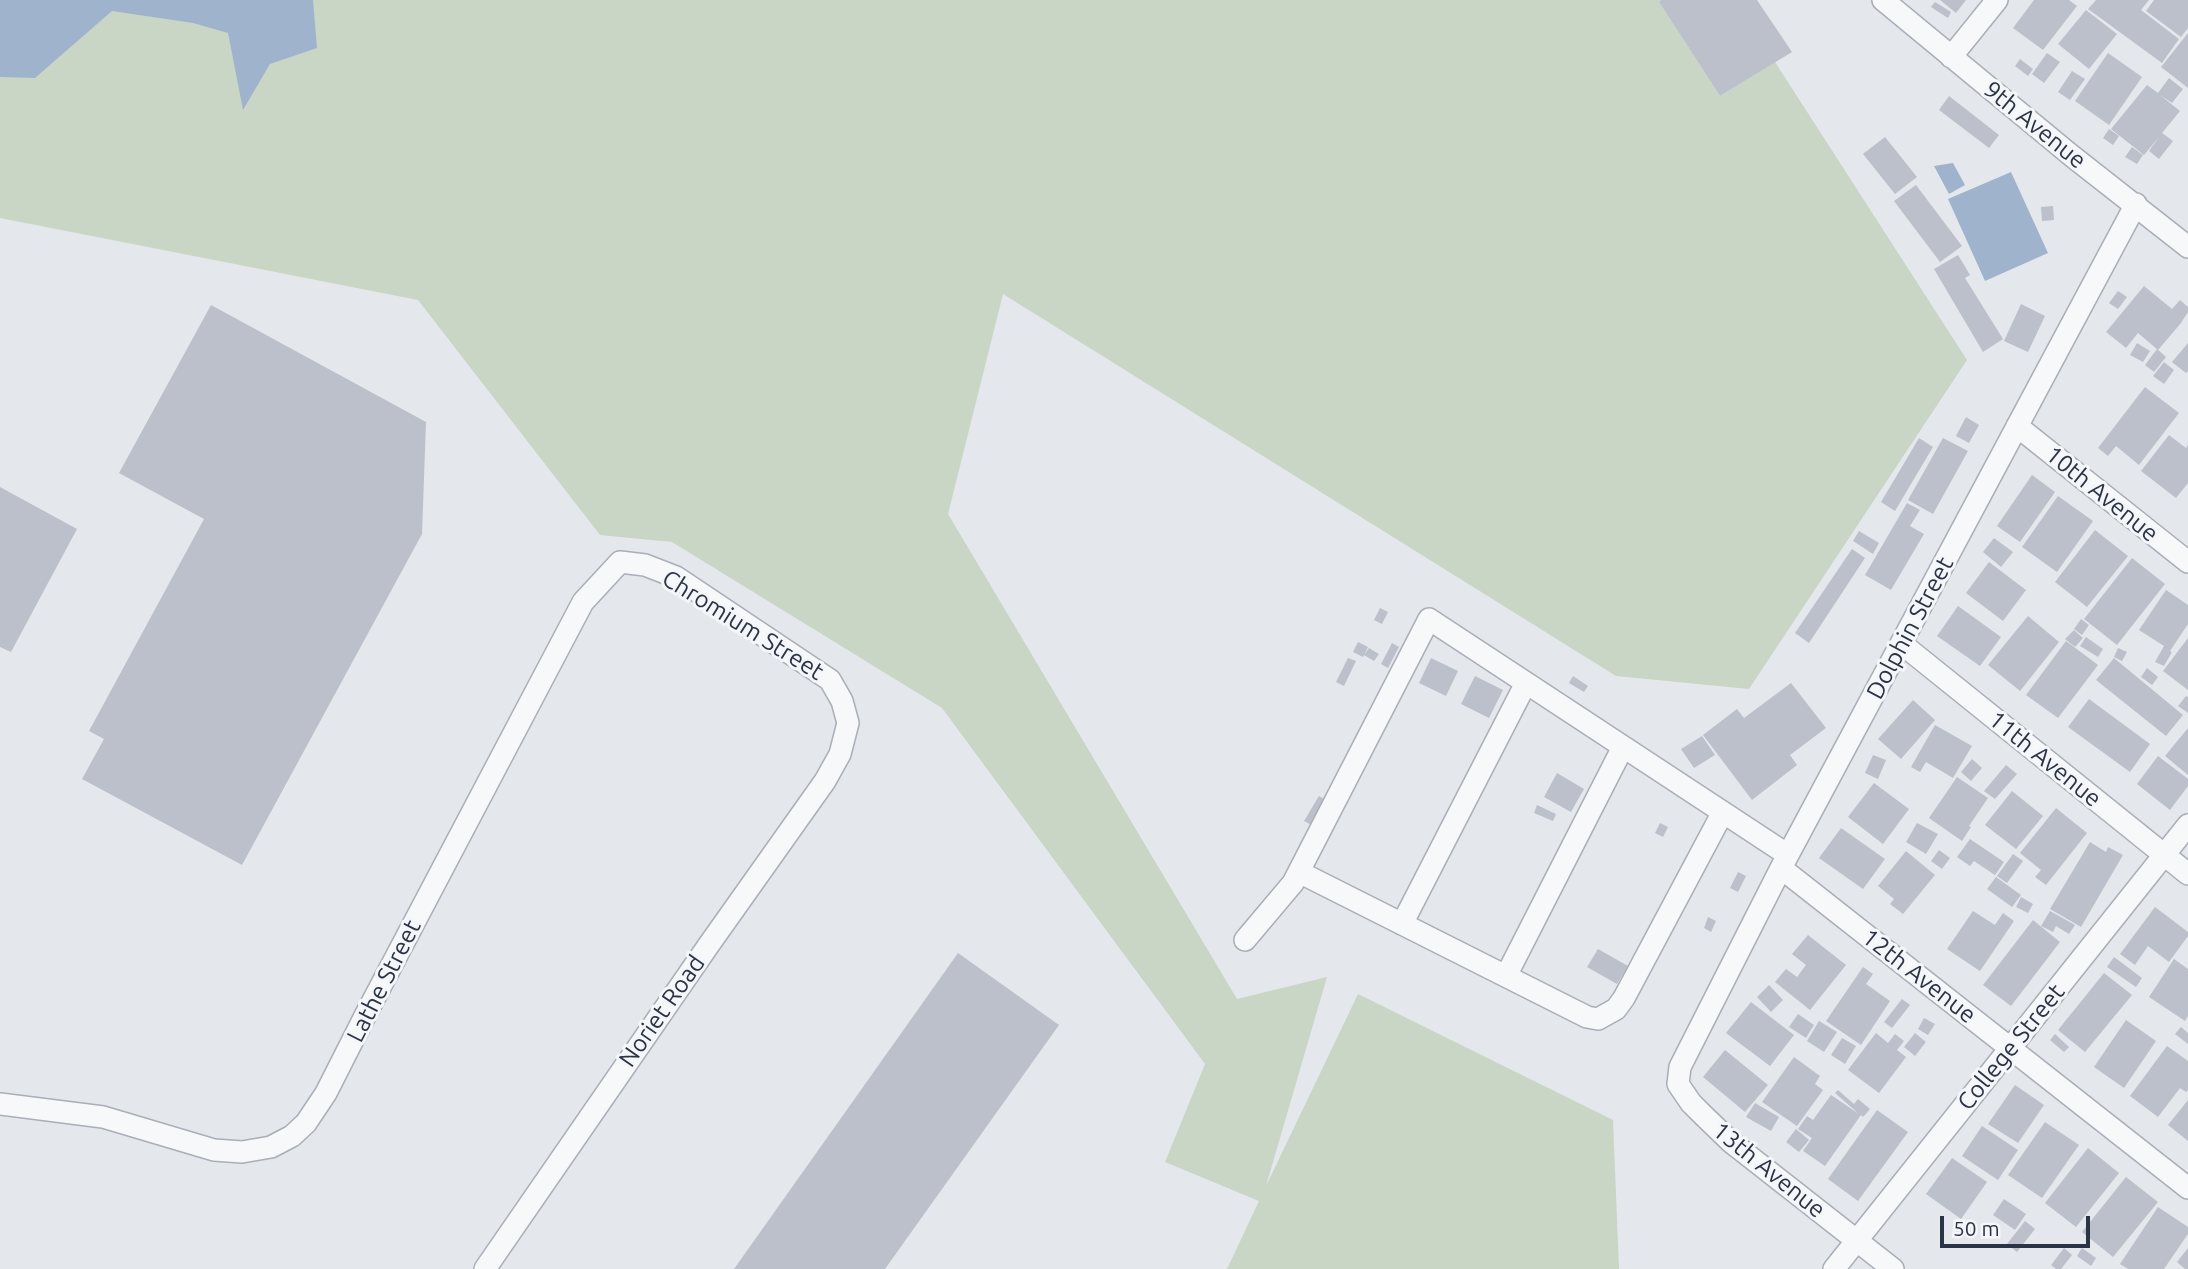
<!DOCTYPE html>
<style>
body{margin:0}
#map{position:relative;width:2188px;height:1269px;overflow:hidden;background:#e4e7ec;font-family:Ubuntu,sans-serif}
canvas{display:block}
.scale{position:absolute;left:1940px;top:1216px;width:150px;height:32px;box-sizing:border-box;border:4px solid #2b3445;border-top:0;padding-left:9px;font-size:21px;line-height:24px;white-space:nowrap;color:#2b3445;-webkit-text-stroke:5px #f4f6f9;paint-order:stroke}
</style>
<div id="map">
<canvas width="2188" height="1269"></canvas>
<div class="scale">50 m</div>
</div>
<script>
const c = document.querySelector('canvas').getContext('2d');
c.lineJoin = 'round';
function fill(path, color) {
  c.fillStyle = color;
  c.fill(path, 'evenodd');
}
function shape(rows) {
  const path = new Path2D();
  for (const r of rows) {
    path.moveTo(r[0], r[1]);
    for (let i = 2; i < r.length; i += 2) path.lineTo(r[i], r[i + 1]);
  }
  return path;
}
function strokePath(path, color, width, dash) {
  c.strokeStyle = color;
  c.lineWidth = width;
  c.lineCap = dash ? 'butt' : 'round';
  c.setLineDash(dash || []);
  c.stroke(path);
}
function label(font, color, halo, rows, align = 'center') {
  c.font = font + ' Ubuntu,sans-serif';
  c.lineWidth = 6;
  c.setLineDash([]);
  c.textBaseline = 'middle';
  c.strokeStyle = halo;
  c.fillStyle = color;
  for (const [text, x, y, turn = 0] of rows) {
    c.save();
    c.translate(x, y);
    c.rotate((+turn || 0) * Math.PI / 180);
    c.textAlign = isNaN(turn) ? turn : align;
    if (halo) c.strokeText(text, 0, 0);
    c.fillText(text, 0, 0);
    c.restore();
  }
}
const green = shape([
 [0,0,1661,0,1659,2,1720,96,1775,62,1967,360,1749,689,1616,676,1003,294,948,514,1237,999,1327,977,1266,1186,1358,994,1613,1120,1619,1269,1227,1269,1259,1201,1165,1162,1205,1064,942,708,672,542,600,535,418,300,0,218]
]);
const water = shape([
 [0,0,313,0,317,48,270,64,243,110,228,33,193,23,112,11,35,78,0,77],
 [1953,163,1965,185,1949,194,1934,166],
 [2011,172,2048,253,1985,281,1948,199]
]);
const building = shape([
 [1661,0,1757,0,1792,52,1720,96,1659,2],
 [1940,0,1966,0,1956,13],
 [2034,0,2069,0,2077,6,2043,50,2013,28],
 [2096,0,2149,0,2141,10,2179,39,2162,63,2088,9],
 [2154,0,2188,0,2188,28,2181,37,2146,11],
 [1935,2,1951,12,1948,18,1931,7],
 [2086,10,2117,34,2089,69,2058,44],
 [2188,33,2188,88,2161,67],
 [2047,53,2060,62,2044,83,2032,74],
 [2108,53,2142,77,2109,125,2075,101],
 [2020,59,2033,69,2028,76,2015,66],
 [2072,71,2085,79,2070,100,2058,92],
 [2169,78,2183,89,2172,103,2160,95,2180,111,2162,133,2173,141,2159,159,2149,151,2159,137,2144,155,2111,129,2147,85,2158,93],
 [1949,96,1999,135,1989,148,1939,110],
 [2109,129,2119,136,2113,145,2103,138],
 [1885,137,1917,177,1895,194,1863,154],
 [2132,147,2143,155,2137,164,2125,157],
 [1916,185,1962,246,1940,262,1894,201],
 [2053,206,2054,220,2042,221,2041,207],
 [1958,255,1970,275,1965,278,2003,339,1983,352,1934,269],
 [2144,286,2172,309,2180,300,2188,307,2188,312,2181,323,2158,350,2138,333,2126,348,2106,332],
 [2118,291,2127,297,2118,309,2109,303],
 [2021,304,2045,316,2028,352,2004,341],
 [211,305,426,422,422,534,242,865,82,779,104,739,89,731,204,519,119,473],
 [2137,343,2150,351,2143,362,2130,355],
 [2188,343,2188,371,2186,373,2172,362],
 [2157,349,2166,357,2154,372,2145,365],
 [2164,362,2174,370,2164,384,2153,376],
 [2145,387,2179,413,2139,465,2116,446,2108,456,2098,448],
 [1966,417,1979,425,1969,443,1956,436],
 [2169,435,2186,448,2188,445,2188,483,2176,498,2141,471],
 [1919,438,1933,447,1895,511,1881,502],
 [1943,438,1968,451,1933,514,1908,500],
 [2032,475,2055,492,2020,542,1997,526],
 [0,487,77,529,11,652,0,647],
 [2058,496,2093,521,2057,572,2022,547],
 [1907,503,1920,510,1910,526,1924,534,1891,590,1865,575],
 [2095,530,2128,556,2087,607,2055,582],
 [1859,531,1879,543,1873,554,1853,541],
 [1994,538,2013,552,2001,567,1983,552],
 [1852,549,1865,558,1809,643,1795,633],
 [2132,558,2165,584,2117,645,2084,619],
 [1989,562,2026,590,2003,621,1966,593],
 [2166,590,2188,605,2188,624,2170,651,2172,652,2164,666,2155,662,2164,646,2139,630],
 [1958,606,2001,637,1980,666,1937,636],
 [1380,608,1388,612,1382,624,1374,620],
 [2028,616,2059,642,2020,691,1988,665],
 [2081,619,2089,625,2082,635,2074,629],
 [2074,630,2083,638,2075,647,2065,639],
 [2086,637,2103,649,2098,657,2080,646],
 [2188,638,2188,690,2163,671],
 [2066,641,2098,665,2058,718,2026,695],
 [1358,642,1368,647,1363,657,1353,652],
 [1392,643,1399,647,1388,668,1381,664],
 [1369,648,1379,654,1374,661,1364,655],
 [2118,648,2127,652,2122,661,2114,657],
 [1348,658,1356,661,1344,686,1336,682],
 [1431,658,1458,671,1446,696,1419,683],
 [2114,658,2183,715,2166,736,2096,680],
 [2147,668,2158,677,2152,685,2141,677],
 [1475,676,1503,690,1489,718,1461,704],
 [1573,676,1588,686,1584,692,1569,683],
 [1791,683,1826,728,1790,755,1797,765,1752,800,1703,735,1737,709,1744,718],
 [2186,696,2188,697,2188,713,2178,706],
 [2089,699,2150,744,2130,772,2068,727],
 [1913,700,1935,720,1901,759,1878,739],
 [1935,725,1972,746,1953,778,1926,762,1920,772,1911,767],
 [2188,728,2188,775,2165,756],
 [1702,736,1715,755,1694,768,1681,749],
 [1873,755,1886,760,1878,779,1865,773],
 [2158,756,2188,779,2188,786,2170,810,2137,784],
 [1972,759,1982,768,1971,781,1961,772],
 [2006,765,2017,774,1995,799,1984,791],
 [1557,773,1584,789,1571,812,1544,797],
 [1957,777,1988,798,1969,826,1971,827,1962,841,1929,818],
 [1874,783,1909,809,1883,844,1848,817],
 [2012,791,2043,816,2016,849,1985,825],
 [1319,796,1329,802,1315,827,1304,821],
 [1537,805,1556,814,1553,821,1534,813],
 [2056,808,2087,833,2046,885,2035,877,2041,870,2020,853],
 [1660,823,1668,827,1663,837,1655,833],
 [1917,823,1938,834,1926,854,1906,842],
 [1841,828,1885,859,1863,889,1819,858],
 [1970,839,2004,862,1995,875,1974,861,1970,866,1957,857],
 [2090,842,2106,852,2108,847,2123,855,2081,927,2050,909],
 [1939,850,1950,858,1942,869,1931,861],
 [1906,851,1935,875,1903,914,1890,904,1894,899,1878,886],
 [2013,854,2023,861,2007,883,1997,876],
 [1738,872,1746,876,1738,892,1730,888],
 [1996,877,2021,895,2012,907,1987,889],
 [2021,897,2033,904,2028,913,2016,907],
 [2155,907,2188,932,2188,936,2169,962,2148,946,2135,965,2120,954],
 [1973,911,1995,925,2003,913,2014,921,1980,971,1947,949],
 [2050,911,2075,925,2069,934,2056,926,2053,932,2041,926],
 [1708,917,1716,921,1711,932,1704,928],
 [2033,920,2060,942,2011,1006,1983,985],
 [1808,935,1846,965,1810,1010,1775,982,1786,969,1797,977,1806,965,1792,954],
 [1598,949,1628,966,1617,984,1587,967],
 [958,953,1059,1025,885,1269,734,1269],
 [2114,957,2142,978,2136,987,2107,967],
 [2174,959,2188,969,2188,1016,2185,1021,2149,997],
 [1863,967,1873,974,1866,984,1890,1001,1861,1045,1826,1021],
 [2104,973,2132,995,2085,1052,2058,1030],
 [1769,985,1783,1000,1771,1012,1757,997],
 [1902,999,1910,1005,1892,1028,1884,1022],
 [1751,1002,1794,1035,1770,1066,1726,1033],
 [1798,1014,1814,1025,1806,1038,1789,1027],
 [1924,1018,1935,1024,1928,1035,1918,1029],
 [2126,1020,2156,1041,2124,1088,2094,1067],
 [1819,1021,1837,1032,1824,1052,1807,1041],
 [2181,1027,2188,1033,2188,1044,2175,1034],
 [1876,1033,1888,1043,1895,1034,1904,1041,1897,1050,1906,1057,1879,1093,1848,1070],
 [1915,1033,1926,1042,1915,1056,1904,1047],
 [2055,1034,2069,1047,2064,1052,2050,1040],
 [1842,1038,1856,1046,1845,1064,1831,1055],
 [2167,1046,2188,1061,2188,1090,2186,1092,2180,1088,2158,1117,2130,1096],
 [1725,1050,1768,1085,1745,1112,1703,1077],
 [1794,1057,1820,1076,1815,1084,1823,1090,1797,1126,1762,1102],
 [2015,1085,2044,1105,2018,1143,1988,1124],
 [1838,1090,1854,1104,1858,1099,1870,1109,1863,1117,1861,1115,1825,1166,1803,1151,1812,1138,1798,1129,1807,1116,1813,1120,1831,1095,1859,1114,1835,1093],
 [2188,1100,2188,1141,2168,1125],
 [1755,1103,1779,1117,1771,1131,1746,1117],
 [1877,1110,1908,1132,1858,1201,1828,1179],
 [2045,1122,2079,1145,2042,1198,2008,1175],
 [1982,1126,2018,1150,1998,1180,1962,1156],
 [1796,1129,1809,1140,1799,1152,1786,1142],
 [2088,1148,2119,1173,2076,1227,2045,1203],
 [1952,1158,1987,1182,1961,1219,1926,1194],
 [2126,1177,2158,1202,2113,1257,2082,1232],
 [2004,1199,2026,1214,2015,1230,1993,1215],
 [2158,1207,2188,1227,2188,1234,2164,1269,2128,1269,2120,1264],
 [2025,1221,2035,1229,2017,1252,2007,1244],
 [2064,1248,2072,1255,2061,1269,2056,1269,2051,1265],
 [2082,1248,2096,1258,2091,1266,2077,1256],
 [2188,1248,2188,1269,2185,1269,2177,1262]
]);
const street = shape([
 [1883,0,2072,156,2188,247],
 [1951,57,1997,0],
 [2017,426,2188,562],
 [1902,644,2188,874],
 [1781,868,2188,1188],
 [1299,872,1587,1017,1598,1019,1616,1009,1624,998,1723,812],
 [1402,924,1526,683],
 [1245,940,1293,883,1429,619,1788,855],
 [1506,976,1623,747],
 [0,1104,103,1117,214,1150,242,1152,271,1147,292,1136,306,1123,326,1093,366,1014,583,602,620,562,645,565,676,577,830,680,842,701,848,723,840,754,825,781,708,946,485,1269],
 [1834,1269,2188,825],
 [1893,1269,1731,1142,1703,1115,1691,1103,1678,1084,1680,1067,1781,868,2136,204]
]);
const streetNames = [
 ["9th Avenue",2035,125,39],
 ["10th Avenue",2102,494,39],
 ["Chromium Street",743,625,32],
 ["Dolphin Street",1910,628,-62],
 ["11th Avenue",2045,759,39],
 ["12th Avenue",1919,976,38],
 ["Lathe Street",384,981,-63],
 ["Noriet Road",662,1011,-55],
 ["College Street",2011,1047,-51],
 ["13th Avenue",1769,1170,39]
];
fill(green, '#c9d6c5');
fill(water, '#9fb4cc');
fill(building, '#bbc0ca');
strokePath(street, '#a9aeb7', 24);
strokePath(street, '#f7f8fa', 21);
label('24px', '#2b3445', '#f4f6f9', streetNames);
</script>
